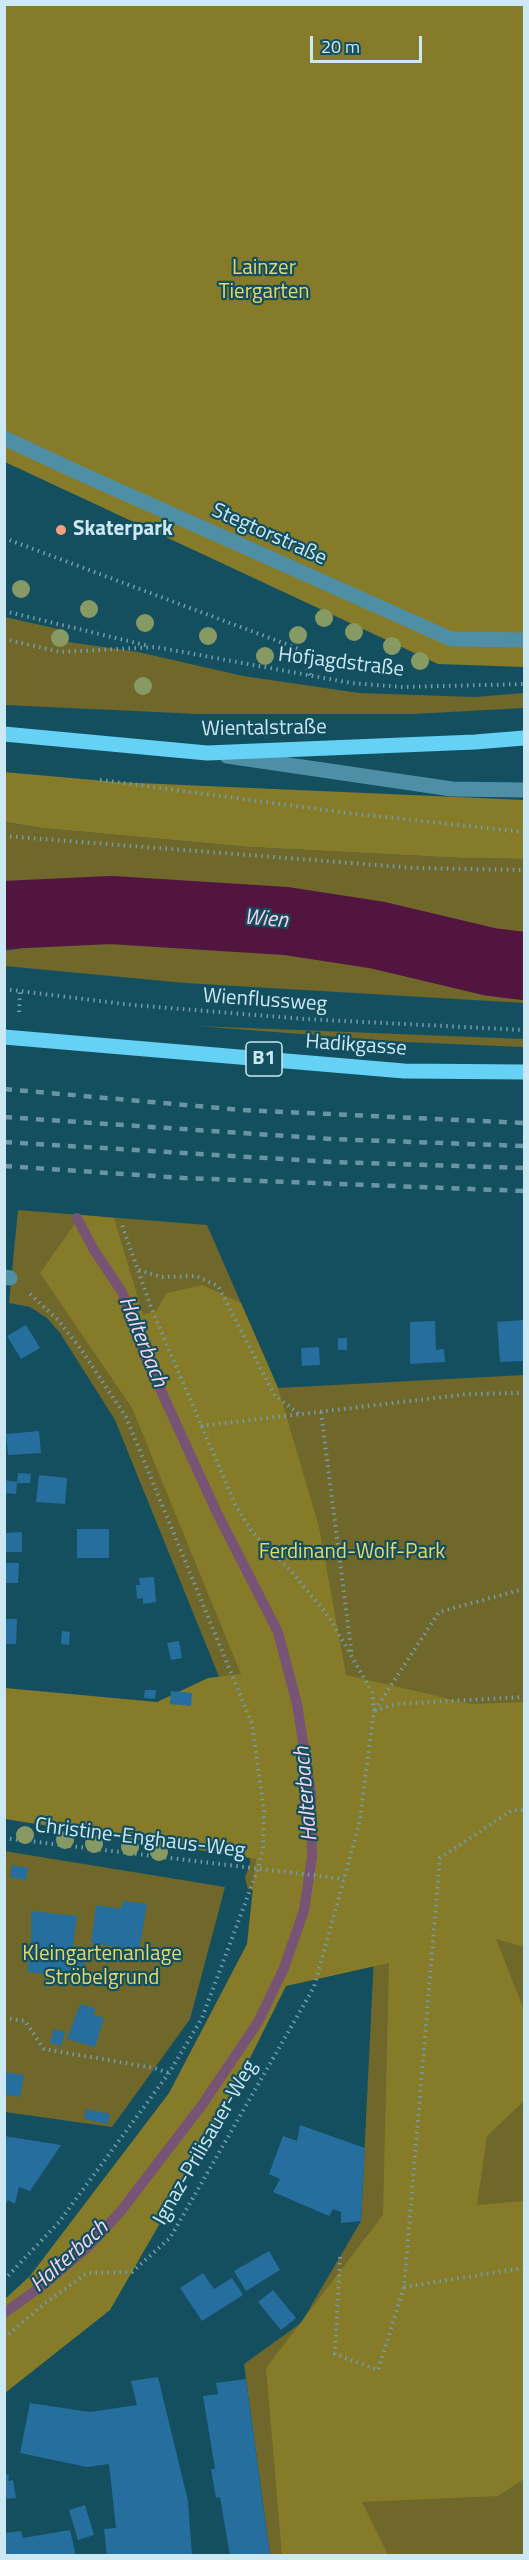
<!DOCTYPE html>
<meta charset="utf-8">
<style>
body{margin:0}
#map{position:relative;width:529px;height:2560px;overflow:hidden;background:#144f60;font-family:"Titillium Web",sans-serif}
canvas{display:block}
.frame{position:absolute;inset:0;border:6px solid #cce8f2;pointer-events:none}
.scale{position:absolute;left:310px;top:36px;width:112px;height:27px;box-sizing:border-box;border:3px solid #cce8f2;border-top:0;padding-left:8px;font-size:18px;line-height:21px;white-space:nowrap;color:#cce8f2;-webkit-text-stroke:4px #144f60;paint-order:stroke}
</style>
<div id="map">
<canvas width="529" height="2560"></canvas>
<div class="frame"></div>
<div class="scale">20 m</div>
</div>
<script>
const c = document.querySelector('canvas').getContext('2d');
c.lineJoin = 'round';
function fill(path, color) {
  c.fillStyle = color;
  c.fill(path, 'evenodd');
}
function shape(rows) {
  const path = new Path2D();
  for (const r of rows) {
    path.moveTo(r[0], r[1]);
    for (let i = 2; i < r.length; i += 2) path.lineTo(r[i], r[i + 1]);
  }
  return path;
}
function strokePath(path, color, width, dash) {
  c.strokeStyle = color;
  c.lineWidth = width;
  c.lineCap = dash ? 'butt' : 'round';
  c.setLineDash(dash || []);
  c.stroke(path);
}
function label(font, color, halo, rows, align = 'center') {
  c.font = font + ' "Titillium Web",sans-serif';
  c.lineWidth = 4.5;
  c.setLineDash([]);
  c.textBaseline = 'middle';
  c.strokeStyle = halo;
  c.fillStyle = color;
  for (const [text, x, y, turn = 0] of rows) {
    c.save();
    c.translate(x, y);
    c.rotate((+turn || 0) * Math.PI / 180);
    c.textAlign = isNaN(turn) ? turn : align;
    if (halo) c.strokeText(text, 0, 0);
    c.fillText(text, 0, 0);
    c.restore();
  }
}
const green = shape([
 [5,617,58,629,68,642,138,652,243,676,359,693,475,697,524,693,524,708,413,714,199,714,5,705],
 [4,822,42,828,249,847,461,858,524,859,524,950,461,942,441,919,282,894,130,891,5,898],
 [111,933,442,960,458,986,524,990,524,1003,185,983,5,966,5,951],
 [197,1026,524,1039,524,1047,405,1042],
 [18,1210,207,1225,278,1388,524,1375,524,2555,270,2555,244,2364,301,2323,361,2221,377,1894,348,1910,248,1889,245,1878,250,1863,252,1810,239,1726,115,1420,60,1333,47,1318,30,1307,9,1303],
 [4,1851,225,1887,190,2019,112,2127,5,2112]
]);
const forest = shape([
 [5,5,524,5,524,667,438,664,5,462],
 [4,772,116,782,524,800,524,859,461,858,249,847,42,828,5,822],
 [81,1215,114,1218,143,1315,156,1311,167,1293,202,1285,241,1303,278,1388,319,1527,346,1675,471,1704,524,1702,524,1947,496,1939,524,2010,524,2101,487,2136,477,2205,524,2201,524,2479,498,2496,362,2502,388,2555,282,2555,266,2368,383,2215,389,1963,286,1986,217,2124,110,2310,5,2393,5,2299,30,2276,169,2093,247,1944,256,1859,5,1819,5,1688,157,1702,208,1678,241,1674,132,1408,40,1273]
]);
const stream = shape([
 [4,2313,42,2286,87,2248,121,2211,202,2105,258,2022,284,1968,304,1910,312,1857,311,1793,297,1704,278,1632,218,1515,145,1356,122,1292,94,1250,77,1218]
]);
const river = shape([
 [4,915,111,910,286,921,377,935,491,962,524,966]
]);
const building = shape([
 [524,1320,524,1361,500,1362,497,1322],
 [435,1321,436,1350,444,1349,445,1362,410,1364,410,1322],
 [26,1325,40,1348,21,1359,7,1336],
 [338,1338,347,1338,347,1350,338,1350],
 [319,1347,320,1365,302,1366,301,1348],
 [39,1431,41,1453,8,1455,6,1434],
 [18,1473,31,1474,30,1483,17,1483],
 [39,1475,67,1478,65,1504,36,1502],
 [4,1480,17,1482,16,1494,4,1493],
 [77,1529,109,1529,109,1558,77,1558],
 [22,1532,22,1552,4,1552,4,1533],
 [4,1563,19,1563,18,1583,4,1583],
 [154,1577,156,1602,143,1604,143,1598,137,1599,136,1585,140,1585,139,1578],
 [4,1619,17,1619,16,1644,4,1644],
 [62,1631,70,1632,69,1645,61,1644],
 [179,1641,182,1658,171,1660,167,1643],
 [145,1690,156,1690,155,1699,144,1698],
 [171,1691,192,1693,191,1706,170,1704],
 [12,1865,28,1868,26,1880,10,1877],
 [123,1901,147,1904,139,1950,91,1943,96,1905,121,1909],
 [31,1911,77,1916,72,1953,85,1955,82,1978,27,1972,31,1948],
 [80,2004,96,2009,93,2015,104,2018,95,2047,67,2039],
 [54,2029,65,2032,61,2046,50,2043],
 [4,2072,24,2075,20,2097,4,2094],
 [86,2109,110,2114,108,2124,84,2119],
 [300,2125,365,2148,361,2221,341,2223,341,2212,333,2209,329,2216,273,2192,280,2179,269,2174,283,2136,297,2141],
 [4,2136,61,2145,30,2191,19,2187,15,2204,8,2200,4,2206],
 [269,2251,280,2270,246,2291,234,2271],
 [203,2273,214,2289,232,2278,243,2295,202,2321,180,2288],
 [273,2290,296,2318,281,2330,258,2302],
 [158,2377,188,2501,192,2556,107,2556,104,2529,116,2528,109,2464,87,2467,20,2453,30,2403,90,2412,137,2405,131,2381],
 [246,2379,270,2556,230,2556,220,2497,216,2498,211,2469,215,2469,203,2396,218,2394,216,2383],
 [4,2474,9,2475,8,2481,13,2480,16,2498,4,2499],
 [85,2505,94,2535,78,2540,69,2510],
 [70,2530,76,2556,5,2556,5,2533,21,2531,23,2538]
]);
const path = shape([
 [4,538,299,649,311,677],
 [4,611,149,646],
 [4,639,61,652,156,647,351,683,402,687,524,684],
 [100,780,348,813,524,832],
 [4,836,415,868,524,870],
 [4,989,132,1005,305,1019,524,1030],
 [19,1012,20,991],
 [139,1270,161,1277,196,1276,218,1286,275,1396,301,1415],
 [321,1412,352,1656],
 [201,1426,468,1394,524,1393],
 [375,1710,439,1612,524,1589],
 [375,1711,395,1704,524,1697],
 [4,1838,344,1879],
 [4,2018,25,2021,44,2049,154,2068,169,2073],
 [340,2257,335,2354,378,2370,404,2287,440,1858,512,1810,524,1810],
 [4,2280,59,2222,169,2073,202,2018,258,1869,263,1848,264,1811,252,1724,126,1417,80,1348,58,1320,29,1293],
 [404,2287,524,2268],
 [4,2338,44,2304,87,2273,132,2272,170,2238,314,1987,359,1825,374,1711,372,1692,329,1617,291,1571,252,1532,235,1504,152,1310,122,1225]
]);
const minor = shape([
 [4,438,77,472,451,639,524,640],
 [227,756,452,789,524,790],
 [4,1277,10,1278]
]);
const major = shape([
 [4,734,207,753,475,742,524,738]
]);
const rail = shape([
 [4,1089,242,1110,524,1123],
 [4,1117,331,1139,524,1146],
 [4,1142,331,1162,524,1168],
 [4,1166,184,1178,524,1191]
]);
const majorBridge = shape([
 [4,1037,404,1071,524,1072]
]);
const trees = [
 [21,589],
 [89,609],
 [324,618],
 [145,623],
 [354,632],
 [298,635],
 [208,636],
 [60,638],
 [392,646],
 [265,656],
 [420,661],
 [143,686],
 [25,1835],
 [65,1840],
 [94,1844],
 [130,1847],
 [159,1852]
];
const markers = [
 [61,530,6,"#f2a080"]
];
const shields = [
 [264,1059,36]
];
const shieldNames = [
 ["B1",264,1059]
];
const parkNames = [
 ["Lainzer",264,269],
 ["Tiergarten",264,293],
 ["Ferdinand-Wolf-Park",352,1553],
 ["Kleingartenanlage",102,1955],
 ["Ströbelgrund",102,1979]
];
const poiNames = [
 ["Skaterpark",73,530]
];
const streetNames = [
 ["Stegtorstraße",269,535,24],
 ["Hofjagdstraße",341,663,7],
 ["Wientalstraße",264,729,-1],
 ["Wienflussweg",265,1001,4],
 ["Hadikgasse",356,1046,4],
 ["Christine-Enghaus-Weg",140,1839,7],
 ["Ignaz-Prilisauer-Weg",206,2143,-60]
];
const waterNames = [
 ["Wien",266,920,5],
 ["Halterbach",142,1342,68],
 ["Halterbach",307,1794,-95],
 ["Halterbach",70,2257,-42]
];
fill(green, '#70682a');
fill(forest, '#867b28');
strokePath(stream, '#775475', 10);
strokePath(river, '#521540', 68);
fill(building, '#256e9e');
strokePath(path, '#729dab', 4, [1.5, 4.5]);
strokePath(minor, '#4f8fa5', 15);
strokePath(major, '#64d1f5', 15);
strokePath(rail, '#6995a3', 4.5, [8, 8]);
strokePath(majorBridge, '#64d1f5', 15);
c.fillStyle = '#889a64';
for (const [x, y] of trees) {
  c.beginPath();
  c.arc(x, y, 9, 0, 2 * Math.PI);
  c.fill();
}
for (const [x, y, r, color] of markers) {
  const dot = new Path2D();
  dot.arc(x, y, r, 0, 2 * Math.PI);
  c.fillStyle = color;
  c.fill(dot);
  strokePath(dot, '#144f60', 2);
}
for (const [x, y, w] of shields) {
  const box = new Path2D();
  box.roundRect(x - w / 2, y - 17, w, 34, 4.5);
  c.fillStyle = '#144f60';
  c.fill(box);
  strokePath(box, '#cce8f2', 1.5);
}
label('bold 20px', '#cce8f2', null, shieldNames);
label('21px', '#e6d768', '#144f60', parkNames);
label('bold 21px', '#cce8f2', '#144f60', poiNames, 'left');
label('21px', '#cce8f2', '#144f60', streetNames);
label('italic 22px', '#fbd4eb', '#144f60', waterNames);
</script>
